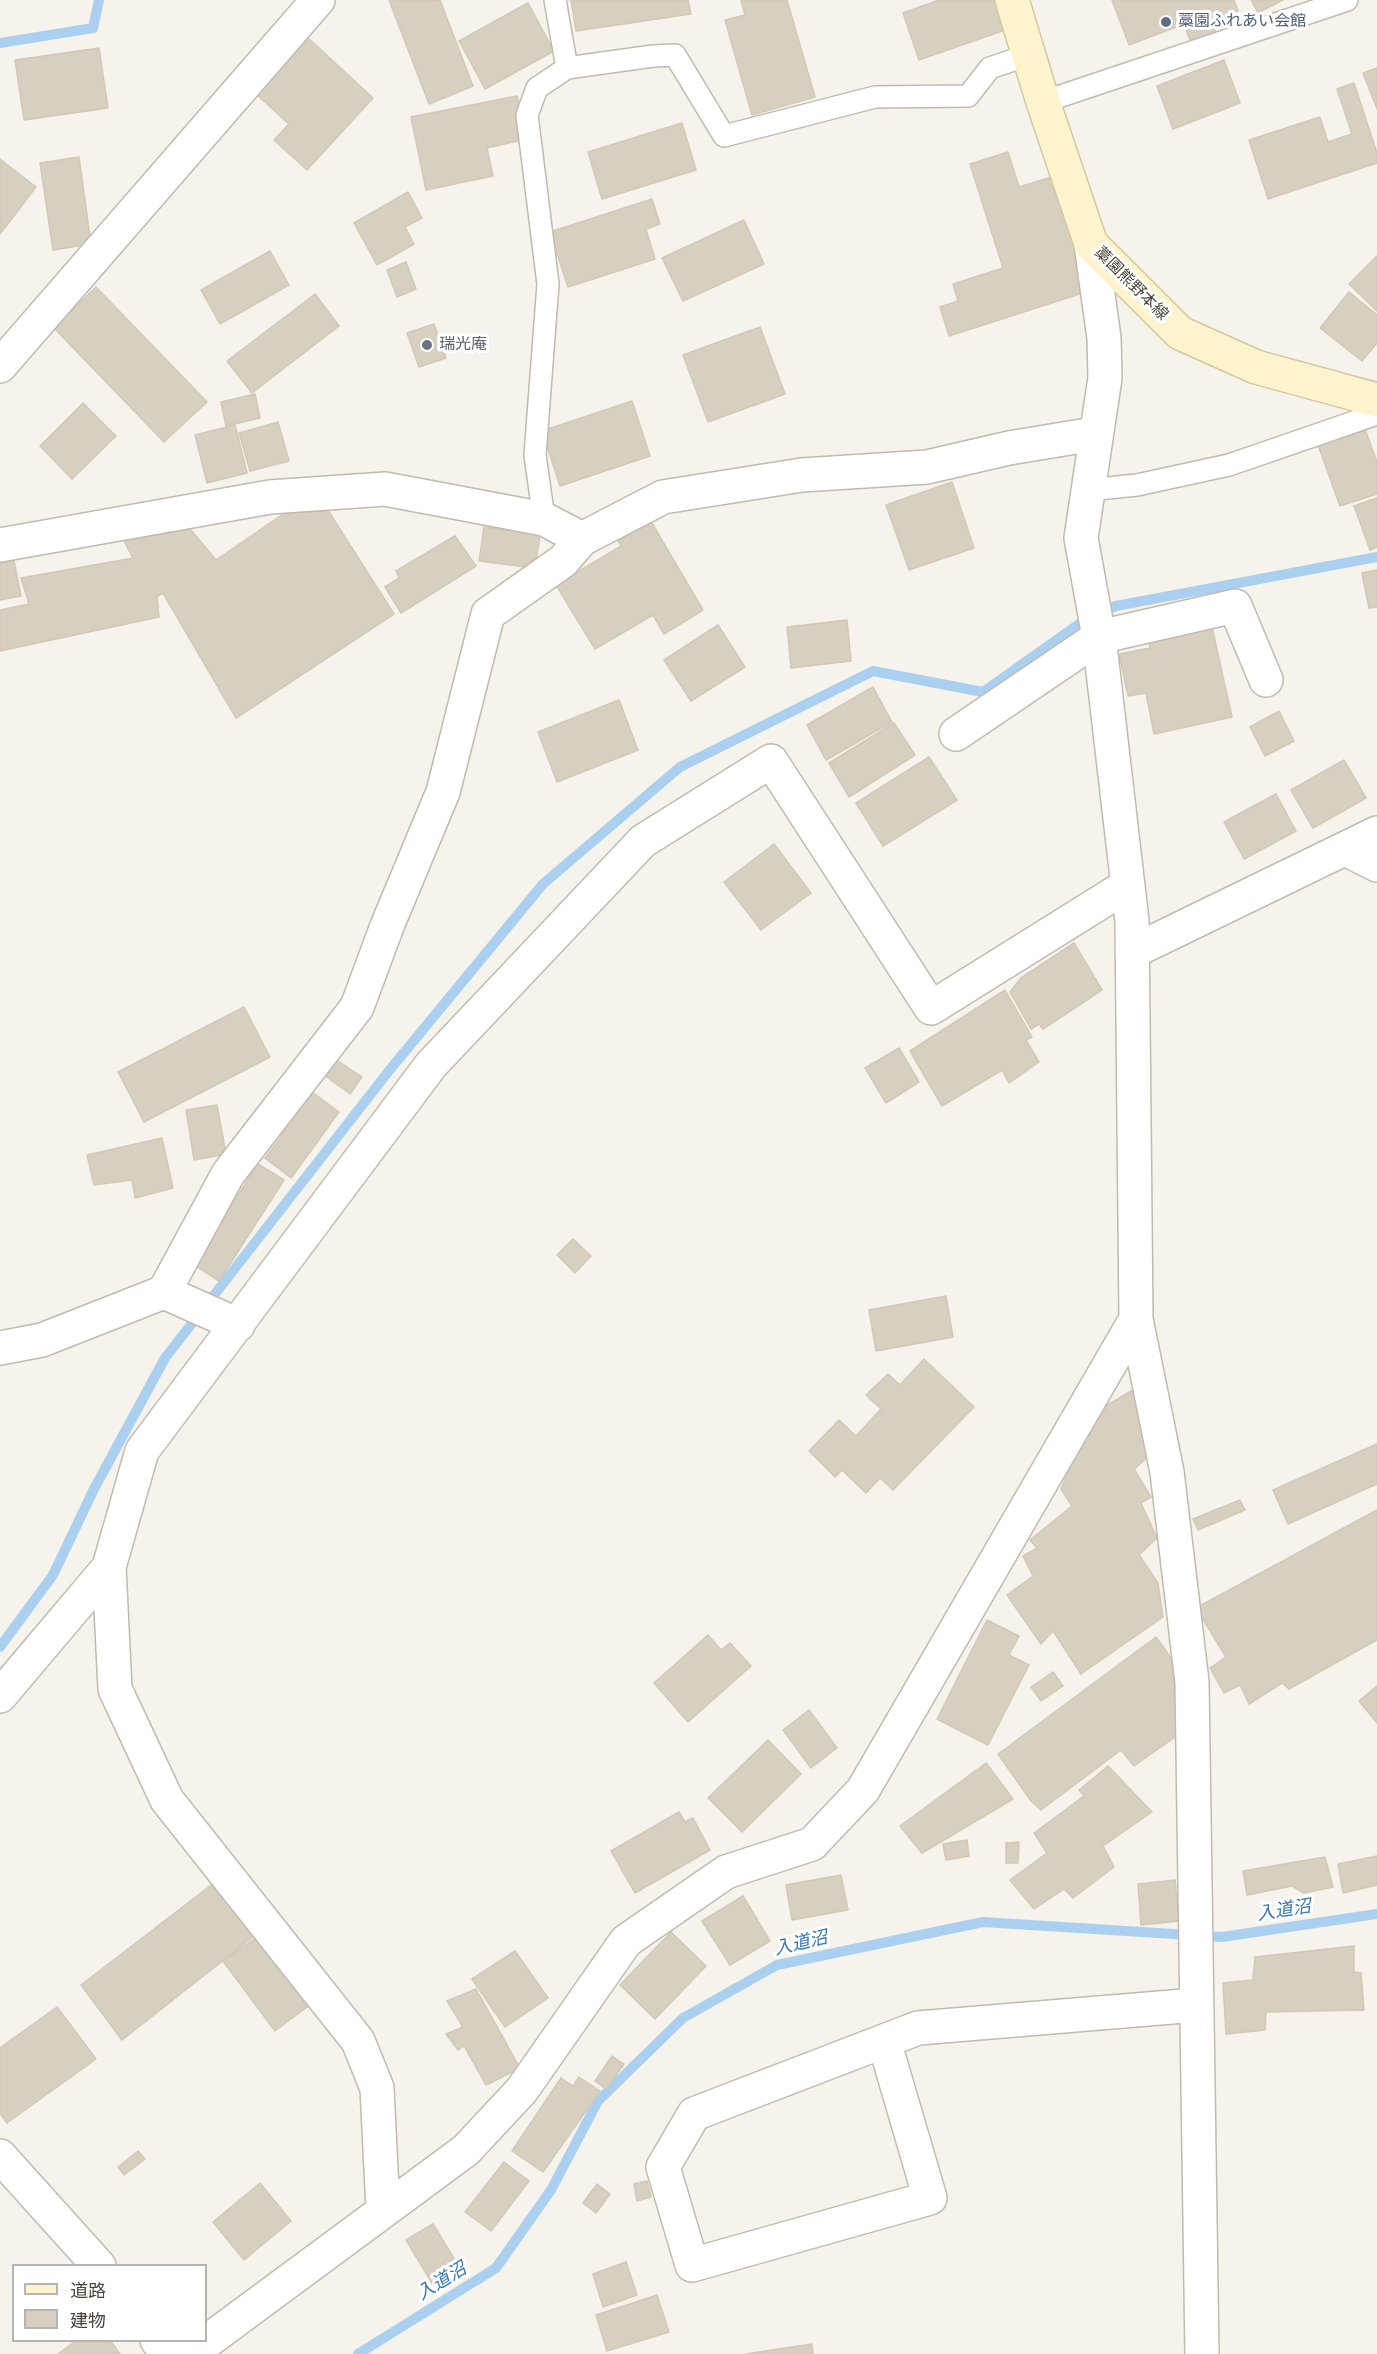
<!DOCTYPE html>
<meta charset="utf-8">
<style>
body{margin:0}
#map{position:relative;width:1377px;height:2354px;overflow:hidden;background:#f5f3ec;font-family:"Varela Round","Noto Sans JP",sans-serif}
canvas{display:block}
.legend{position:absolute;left:12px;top:2264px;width:195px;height:78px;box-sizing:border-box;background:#fff;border:2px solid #b7b4b0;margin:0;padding:8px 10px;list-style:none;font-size:18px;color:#4a4439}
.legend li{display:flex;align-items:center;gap:12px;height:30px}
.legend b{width:30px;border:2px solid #b7b4b0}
</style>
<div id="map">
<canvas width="1377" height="2354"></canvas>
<ul class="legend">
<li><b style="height:8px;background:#fdf4ce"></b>道路</li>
<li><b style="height:16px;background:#d7d0c1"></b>建物</li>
</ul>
</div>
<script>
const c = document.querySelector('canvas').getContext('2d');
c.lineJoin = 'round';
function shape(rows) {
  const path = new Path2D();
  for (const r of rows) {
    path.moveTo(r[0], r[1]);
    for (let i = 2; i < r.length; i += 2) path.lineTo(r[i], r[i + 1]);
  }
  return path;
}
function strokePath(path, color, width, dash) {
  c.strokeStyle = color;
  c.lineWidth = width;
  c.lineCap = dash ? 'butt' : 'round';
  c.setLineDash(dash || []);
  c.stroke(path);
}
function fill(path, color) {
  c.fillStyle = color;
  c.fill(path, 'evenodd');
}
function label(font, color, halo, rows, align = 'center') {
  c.font = font + ' "Varela Round","Noto Sans JP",sans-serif';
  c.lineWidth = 6;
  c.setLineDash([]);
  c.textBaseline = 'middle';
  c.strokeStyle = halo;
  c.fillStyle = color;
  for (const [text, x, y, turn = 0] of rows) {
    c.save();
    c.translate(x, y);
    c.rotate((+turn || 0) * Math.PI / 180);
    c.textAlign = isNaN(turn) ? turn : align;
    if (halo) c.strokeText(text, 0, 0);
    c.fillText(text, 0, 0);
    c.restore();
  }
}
const stream = shape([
 [0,43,93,28,99,0],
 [0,1647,53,1575,94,1489,165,1358,388,1072,543,884,680,767,873,671,983,692,1079,624,1116,606,1377,557],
 [358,2354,496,2268,551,2190,598,2101,683,2018,777,1965,983,1922,1222,1937,1377,1914]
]);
const building = shape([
 [389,0,440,0,473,86,429,104,389,0],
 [571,0,688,0,691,14,576,31,571,0],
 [741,0,787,0,815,97,752,115,725,20,745,15,741,0],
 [939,0,998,0,1008,29,919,60,903,13,939,0],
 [1112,0,1234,0,1238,11,1211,20,1218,39,1193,48,1184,24,1129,45,1112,0],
 [1251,0,1283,0,1258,13,1251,0],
 [528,3,554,51,485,89,459,41,528,3],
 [307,37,373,98,307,170,274,140,289,124,255,93,307,37],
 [99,48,108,108,24,120,15,60,99,48],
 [1224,60,1240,103,1173,129,1157,86,1224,60],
 [1377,68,1377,109,1363,73,1377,68],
 [1354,83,1377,153,1377,163,1268,199,1249,140,1320,117,1328,142,1352,134,1337,89,1354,83],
 [517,96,526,139,487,148,493,176,426,190,411,117,517,96],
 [682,123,696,170,602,199,588,152,682,123],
 [1008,152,1019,187,1052,177,1089,291,949,336,940,307,958,301,953,284,1003,268,970,164,1008,152],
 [79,157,91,244,53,250,40,163,79,157],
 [0,159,36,187,0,234,0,159],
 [408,192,422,218,405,227,414,244,377,265,354,223,408,192],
 [652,199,660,224,646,229,655,259,568,287,550,232,652,199],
 [744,220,764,264,683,301,662,258,744,220],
 [270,251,289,285,220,324,201,290,270,251],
 [1377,256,1377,311,1349,284,1377,256],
 [406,262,416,289,397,297,387,270,406,262],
 [96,287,207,402,164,442,54,328,96,287],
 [1349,292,1377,315,1377,343,1362,361,1320,328,1349,292],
 [315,294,339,326,252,393,227,361,315,294],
 [434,324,446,358,419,367,407,333,434,324],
 [760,327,785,394,708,422,683,355,760,327],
 [255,394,260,418,226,426,221,402,255,394],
 [632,401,650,456,560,486,542,431,632,401],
 [83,403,116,436,72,479,40,446,83,403],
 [278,422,289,461,250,471,239,433,278,422],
 [235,425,247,473,207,483,195,435,235,425],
 [1365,429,1377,462,1377,494,1340,506,1318,445,1365,429],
 [952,482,974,548,909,570,886,505,952,482],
 [1377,498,1377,547,1370,550,1354,506,1377,498],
 [289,510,329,512,394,614,236,718,163,593,157,597,159,617,0,651,0,610,29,604,21,578,133,558,124,541,190,529,216,560,289,510],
 [646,513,703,610,664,634,653,615,595,649,556,585,621,546,614,533,646,513],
 [484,527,540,535,535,568,479,561,484,527],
 [455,536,476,566,401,613,385,587,399,578,396,571,455,536],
 [14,561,21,596,0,600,0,563,14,561],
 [1377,570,1377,607,1369,608,1362,573,1377,570],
 [1210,618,1232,717,1154,734,1146,693,1128,696,1119,654,1150,648,1147,632,1210,618],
 [847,620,851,661,791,668,787,627,847,620],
 [718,625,745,667,691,701,664,660,718,625],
 [873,687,892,722,826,760,807,725,873,687],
 [619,700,638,750,557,782,538,732,619,700],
 [1279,711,1294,741,1265,756,1250,727,1279,711],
 [894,723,915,755,849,797,829,763,894,723],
 [929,757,957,800,883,846,856,803,929,757],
 [1344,760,1366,798,1313,828,1291,790,1344,760],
 [1276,794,1296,831,1244,859,1224,822,1276,794],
 [774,844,811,893,761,930,724,882,774,844],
 [1074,943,1102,990,1043,1029,1039,1024,1031,1029,1010,992,1021,978,1074,943],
 [1005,990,1032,1037,1026,1040,1039,1062,1009,1083,1002,1070,942,1106,910,1051,1005,990],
 [244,1007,270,1057,144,1122,118,1072,244,1007],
 [899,1048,919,1082,886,1103,865,1068,899,1048],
 [335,1059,362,1077,350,1094,324,1075,335,1059],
 [308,1089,339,1112,291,1178,265,1158,282,1136,276,1131,308,1089],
 [217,1105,226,1154,194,1160,186,1110,217,1105],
 [162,1138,173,1188,135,1198,132,1180,94,1185,87,1155,162,1138],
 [258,1164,284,1180,219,1281,193,1264,258,1164],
 [573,1239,591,1256,575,1273,557,1255,573,1239],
 [946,1296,953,1337,876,1351,869,1310,946,1296],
 [924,1359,974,1407,893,1490,880,1478,866,1493,842,1470,835,1477,809,1451,839,1420,856,1436,881,1409,866,1395,888,1374,900,1385,924,1359],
 [1133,1390,1147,1458,1134,1469,1151,1497,1141,1503,1157,1538,1139,1555,1158,1583,1163,1617,1081,1674,1053,1631,1041,1644,1007,1595,1033,1576,1023,1556,1037,1548,1030,1540,1072,1506,1061,1489,1092,1414,1133,1390],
 [1377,1444,1377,1484,1288,1524,1273,1490,1377,1444],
 [1240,1500,1245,1510,1198,1530,1193,1519,1240,1500],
 [1377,1510,1377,1640,1289,1689,1282,1683,1249,1704,1240,1685,1224,1693,1210,1668,1226,1657,1196,1608,1377,1510],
 [987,1620,1019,1636,1009,1655,1029,1665,988,1745,937,1719,987,1620],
 [708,1635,721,1650,730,1643,751,1666,688,1722,654,1683,708,1635],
 [1156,1637,1173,1661,1174,1701,1182,1732,1134,1766,1121,1750,1041,1810,1031,1801,998,1754,1156,1637],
 [1053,1672,1063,1686,1041,1701,1031,1687,1053,1672],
 [1377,1686,1377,1723,1359,1701,1377,1686],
 [809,1710,837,1748,811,1768,783,1730,809,1710],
 [768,1740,801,1774,742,1832,708,1798,768,1740],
 [986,1763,1013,1799,922,1853,900,1826,986,1763],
 [1108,1766,1152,1812,1103,1846,1114,1867,1073,1898,1064,1889,1034,1909,1010,1880,1047,1853,1034,1833,1084,1796,1079,1790,1108,1766],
 [679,1812,685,1822,693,1818,710,1850,635,1893,611,1851,679,1812],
 [967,1840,969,1856,946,1860,943,1844,967,1840],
 [1019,1842,1018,1863,1006,1863,1006,1843,1019,1842],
 [1377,1856,1377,1885,1343,1893,1338,1864,1377,1856],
 [1325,1857,1333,1887,1304,1893,1292,1886,1247,1895,1243,1871,1325,1857],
 [841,1875,848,1910,792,1920,786,1885,841,1875],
 [219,1879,258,1933,122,2040,81,1985,219,1879],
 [1175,1880,1179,1921,1141,1925,1138,1884,1175,1880],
 [743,1896,770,1941,730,1965,702,1921,743,1896],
 [671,1932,706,1966,655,2019,620,1985,671,1932],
 [260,1935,311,2004,275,2031,223,1961,260,1935],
 [1354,1946,1354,1972,1361,1973,1364,2010,1266,2012,1265,2030,1226,2034,1223,1983,1253,1980,1255,1957,1354,1946],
 [515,1951,548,1998,505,2027,472,1979,515,1951],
 [476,1989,520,2068,486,2085,464,2046,458,2050,446,2034,463,2027,447,2001,476,1989],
 [57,2007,96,2059,7,2123,0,2113,0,2048,57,2007],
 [612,2056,624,2064,606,2089,595,2081,612,2056],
 [579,2077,600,2091,543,2172,512,2151,561,2078,573,2086,579,2077],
 [138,2151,145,2159,124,2175,118,2167,138,2151],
 [504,2162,529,2181,491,2231,465,2212,504,2162],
 [647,2181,651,2197,637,2201,634,2184,647,2181],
 [260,2183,291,2221,244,2260,213,2222,260,2183],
 [597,2184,610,2194,596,2213,583,2203,597,2184],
 [433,2224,459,2267,432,2283,406,2240,433,2224],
 [626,2262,637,2295,603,2307,593,2274,626,2262],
 [657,2295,669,2332,607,2351,596,2315,657,2295],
 [77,2340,110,2340,120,2354,58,2354,77,2340],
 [812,2344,813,2354,746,2354,812,2344]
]);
const service = shape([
 [567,68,653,56,675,55,724,136,875,97,968,96,990,68,1028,55],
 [1043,102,1347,0],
 [1088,490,1137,485,1229,465,1377,414],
 [544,519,535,455,548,284,527,115,537,88,567,68,555,0]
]);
const minor = shape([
 [1091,244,1104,338,1105,378,1081,538,1099,637,1132,921,1136,1319,1167,1472,1192,1682,1202,2354],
 [0,366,318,0],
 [0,545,270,497,385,489,544,519,582,539],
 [956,734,1099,637,1235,606,1266,680],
 [1345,849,1377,865],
 [1132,952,1377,833],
 [164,1292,238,1325],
 [0,1348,42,1340,164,1292,228,1174,357,1007,387,926,443,792,488,614,563,561,582,539,663,497,802,475,927,467,1009,448,1094,434],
 [0,1696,109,1567],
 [884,2041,930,2198,692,2265,663,2167,694,2114,918,2028,1196,2005],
 [383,2210,377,2088,358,2041,167,1800,115,1689,109,1567,142,1451,431,1065,643,841,771,761,931,1008,1128,885],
 [190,2354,466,2150,522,2090,626,1941,726,1872,812,1844,863,1790,1136,1319]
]);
const tertiary = shape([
 [0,2156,99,2266],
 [157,2340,167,2354]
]);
const secondary = shape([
 [1012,0,1043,102,1091,244,1180,333,1256,367,1377,400]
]);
const markers = [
 [1166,22,6,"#5c6f8a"],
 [427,345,6,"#6b7280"]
];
const serviceNames = [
 ["藁園ふれあい会館",1178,22]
];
const streetNames = [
 ["藁園熊野本線",1131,284,45]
];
const worshipNames = [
 ["瑞光庵",439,345]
];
const waterNames = [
 ["入道沼",1284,1911,-9],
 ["入道沼",801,1944,-13],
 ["入道沼",442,2282,-32]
];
strokePath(stream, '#abd0ef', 10);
fill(building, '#d7d0c1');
strokePath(building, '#d2c8b5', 1.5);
strokePath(service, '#c1bbae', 24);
strokePath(minor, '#c1bbae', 36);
strokePath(tertiary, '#c1bbae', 36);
strokePath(secondary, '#d4c89d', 36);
strokePath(service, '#fff', 21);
strokePath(minor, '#fff', 33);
strokePath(tertiary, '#fff', 33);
strokePath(secondary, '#fdf4ce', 33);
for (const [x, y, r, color] of markers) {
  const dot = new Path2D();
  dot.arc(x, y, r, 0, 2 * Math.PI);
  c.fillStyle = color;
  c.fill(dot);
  strokePath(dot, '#fff', 2);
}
label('16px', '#4e5e75', '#fff', serviceNames, 'left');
label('16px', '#4a4439', '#fff', streetNames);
label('16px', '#5b616d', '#fff', worshipNames, 'left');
label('italic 18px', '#3477b4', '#fff', waterNames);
</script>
